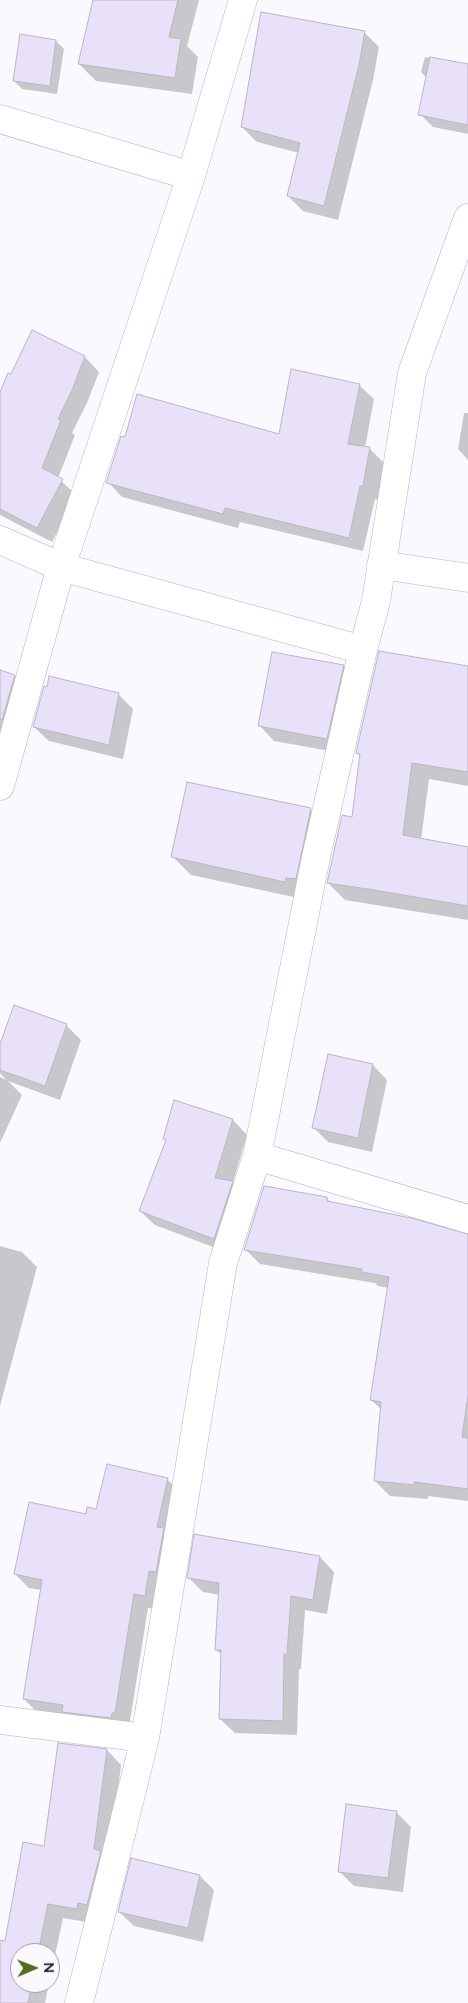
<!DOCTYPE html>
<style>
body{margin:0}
#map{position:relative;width:468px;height:2003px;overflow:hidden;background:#fbf9ff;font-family:Lato,sans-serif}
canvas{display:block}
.north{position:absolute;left:10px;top:1943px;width:50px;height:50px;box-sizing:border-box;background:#fbf9ff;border:1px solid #a09fa4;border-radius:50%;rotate:89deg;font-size:14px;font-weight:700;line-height:20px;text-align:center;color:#18171b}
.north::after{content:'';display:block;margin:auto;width:18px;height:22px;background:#546c1d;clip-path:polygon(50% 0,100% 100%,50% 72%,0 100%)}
</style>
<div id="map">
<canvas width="468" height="2003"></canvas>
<div class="north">N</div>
</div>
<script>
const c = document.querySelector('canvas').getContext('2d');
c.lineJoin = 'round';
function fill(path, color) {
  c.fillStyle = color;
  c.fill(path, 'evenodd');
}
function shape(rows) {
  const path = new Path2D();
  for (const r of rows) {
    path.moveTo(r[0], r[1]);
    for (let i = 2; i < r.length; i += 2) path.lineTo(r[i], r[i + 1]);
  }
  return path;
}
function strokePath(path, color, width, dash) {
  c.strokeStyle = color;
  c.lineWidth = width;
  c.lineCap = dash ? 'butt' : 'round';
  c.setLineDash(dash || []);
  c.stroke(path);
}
const shadow = shape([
 [94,0,199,0,187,46,198,57,192,94,96,81,79,64],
 [364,32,379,47,373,80,338,220,303,211,288,196,299,153,257,142,242,127],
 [56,41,64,49,57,94,22,89,14,81],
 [425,57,468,66,468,134,433,127,420,114,427,78,421,72],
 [32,332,85,357,99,372,87,403,72,433,75,435,58,478,76,495,52,542,0,515,0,396,12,376],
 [359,385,374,399,365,448,370,449,384,463,378,500,375,499,363,551,240,522,238,528,122,497,108,482,280,435],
 [464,413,468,413,468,460,458,449],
 [343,666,358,681,341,753,274,741,260,726],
 [468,668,468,786,429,779,421,840,468,848,468,920,345,900,328,883,354,819,361,757,357,753],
 [0,671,14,676,30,692,0,755],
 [118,694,133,709,123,759,49,741,34,727],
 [310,810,329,828,303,899,191,875,173,857],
 [66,1025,81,1040,60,1100,8,1081,22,1095,0,1143,0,1077,6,1080,0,1073,0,1048],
 [373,1065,387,1080,372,1152,328,1142,314,1128],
 [175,1102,233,1120,247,1135,233,1182,247,1197,229,1253,155,1225,140,1211,167,1141,164,1139],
 [327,1198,332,1204,468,1238,468,1501,428,1496,428,1499,390,1496,375,1481,382,1410,371,1400,388,1288,378,1286,375,1283,260,1264,245,1249],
 [0,1246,22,1252,37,1267,0,1406],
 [167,1479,181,1493,159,1609,148,1608,129,1727,38,1713,24,1699,41,1590,29,1588,15,1574,87,1515],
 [195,1535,320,1557,334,1572,327,1614,305,1610,301,1669,299,1669,297,1735,235,1733,220,1719,222,1655,216,1650,220,1595,203,1592,188,1577],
 [107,1750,121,1765,109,1861,92,1923,63,1918,50,1979,50,1953,20,1953,20,1983,49,1983,45,2003,0,2003,0,1941,6,1942,46,1847],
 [396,1812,411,1827,403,1892,354,1886,339,1871],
 [200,1876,214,1890,203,1942,134,1926,119,1912]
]);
const building = shape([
 [93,0,178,0,169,37,181,39,175,78,78,64,93,0],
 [261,12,365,31,359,65,324,206,287,196,300,143,241,127,261,12],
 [20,34,56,40,50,86,13,81,20,34],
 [430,57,468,64,468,125,418,115,430,57],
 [32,330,85,356,73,388,58,419,61,420,42,468,63,479,37,528,0,509,0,392,8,373,11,374,32,330],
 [291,369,360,384,348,444,370,447,363,486,360,486,349,538,225,508,223,514,106,483,121,436,125,437,137,394,279,434,291,369],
 [379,651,468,666,468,772,412,763,403,835,468,847,468,906,374,890,327,883,342,815,352,817,360,754,356,753,379,651],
 [272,652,344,665,327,739,258,726,272,652],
 [0,670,15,675,2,720,0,719,0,670],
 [49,676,119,693,109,745,33,727,44,686,47,687,49,676],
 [187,782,311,808,296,879,286,878,285,882,171,857,187,782],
 [14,1005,67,1024,45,1086,0,1070,0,1044,14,1005],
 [328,1054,373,1064,358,1138,312,1128,328,1054],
 [174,1100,233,1119,215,1178,233,1181,214,1239,139,1211,166,1140,163,1139,174,1100],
 [264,1186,327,1197,327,1201,411,1218,468,1234,468,1395,462,1437,468,1438,468,1489,414,1482,414,1485,374,1481,381,1402,370,1400,389,1277,362,1272,362,1269,244,1250,264,1186],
 [107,1464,168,1478,157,1527,164,1528,156,1572,149,1571,145,1596,134,1594,115,1713,112,1713,111,1718,62,1712,63,1705,23,1699,42,1580,14,1574,29,1502,86,1514,87,1507,96,1509,107,1464],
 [194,1534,320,1556,313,1600,291,1596,287,1655,284,1654,283,1721,219,1719,221,1650,215,1650,219,1583,187,1578,194,1534],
 [58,1743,107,1749,94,1849,101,1851,87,1905,78,1903,77,1909,48,1904,38,1953,20,1953,20,1983,32,1983,28,2003,0,2003,0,1940,5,1941,23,1842,44,1846,58,1743],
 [346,1804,397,1811,388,1878,338,1872,346,1804],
 [131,1858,200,1875,188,1928,118,1912,131,1858]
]);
const street = shape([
 [0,119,191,176],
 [0,540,61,567,363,650],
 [381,565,468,578],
 [0,786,61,567,191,176,243,0],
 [257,1156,468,1219],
 [0,1720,145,1738],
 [79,2003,145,1738,223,1263,257,1156,316,857,363,650,376,601,412,373,468,218]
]);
fill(shadow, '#0003');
fill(building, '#e9e0f9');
strokePath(building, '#bbb6c3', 1);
strokePath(street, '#b5b1be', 29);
strokePath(street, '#fff', 28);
</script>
